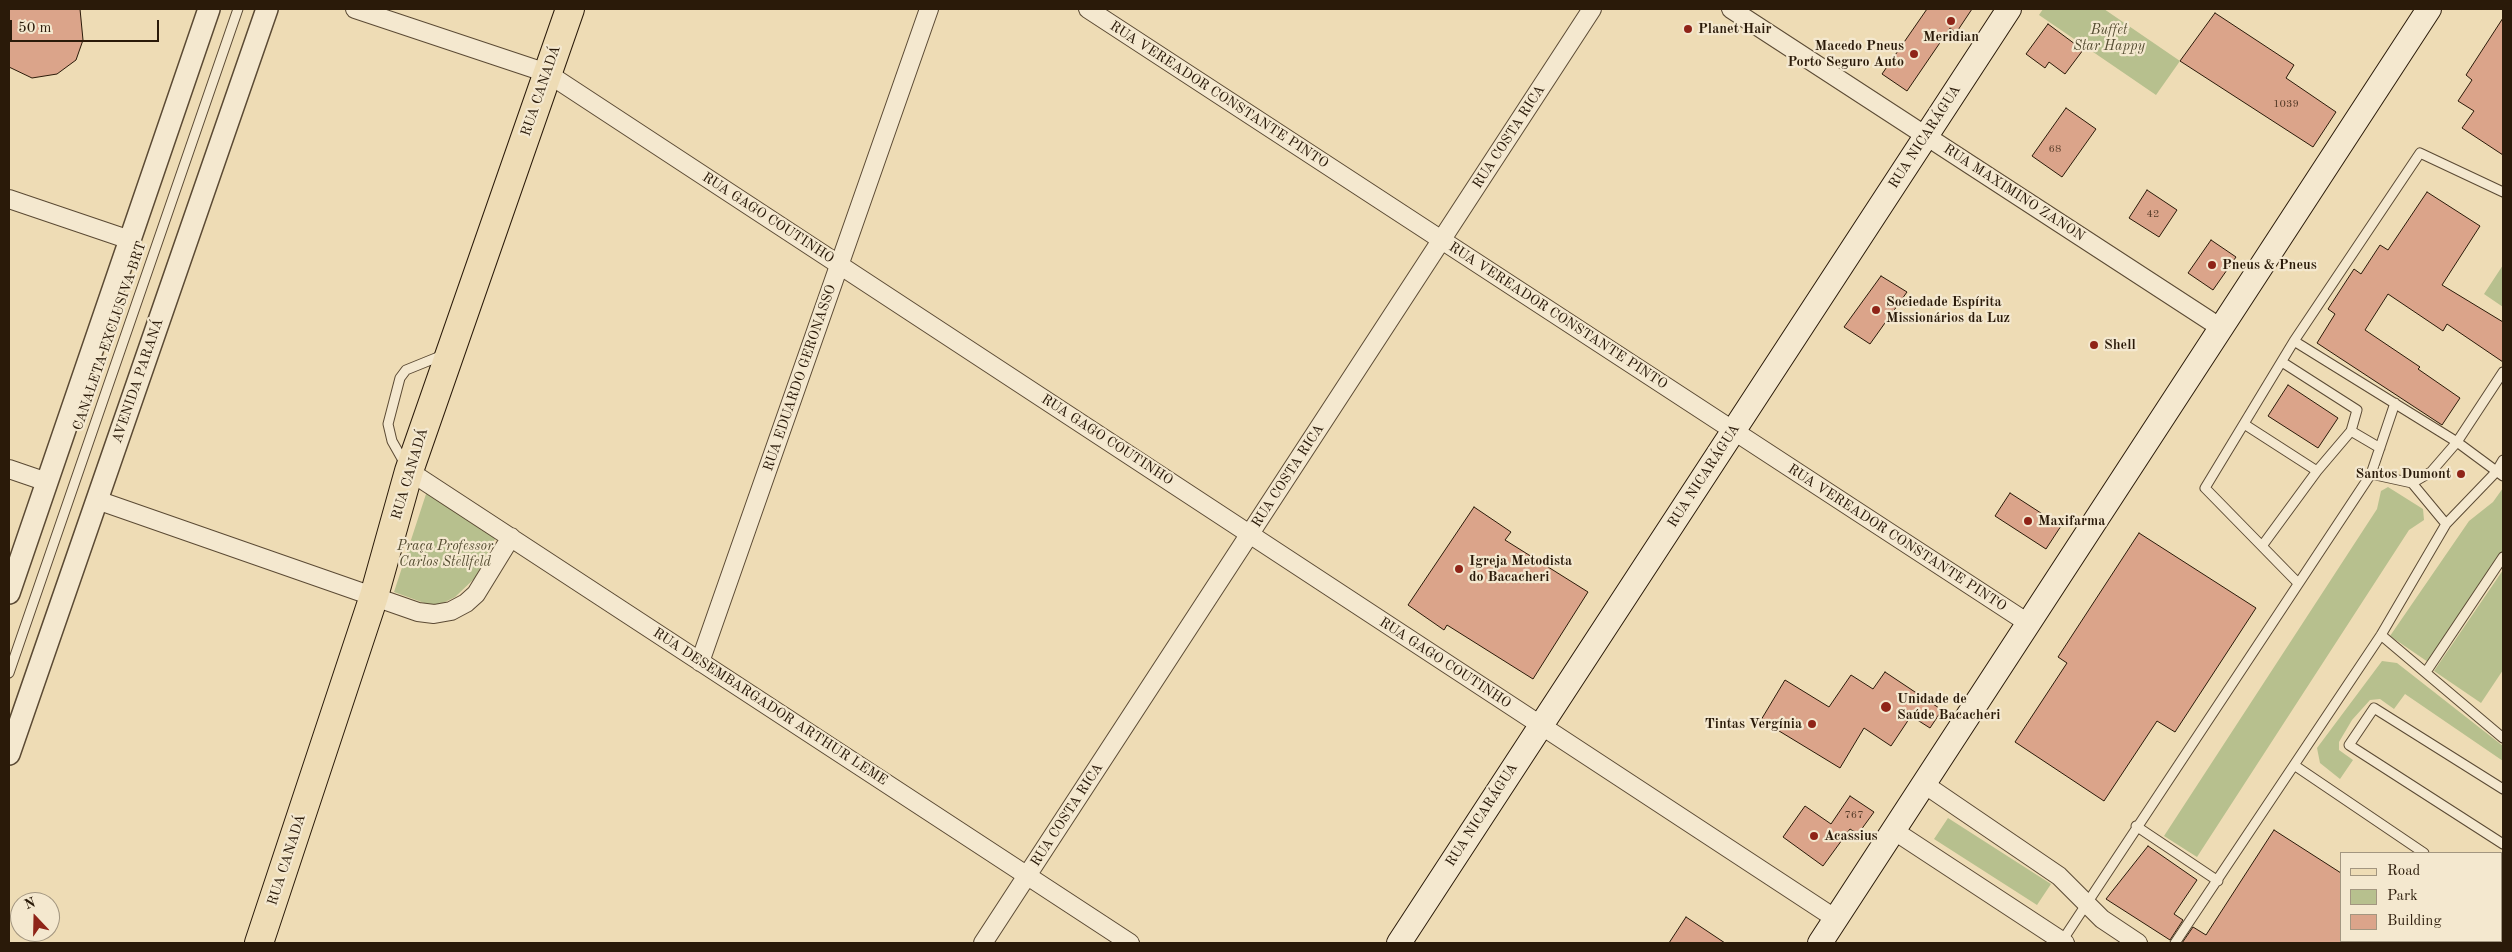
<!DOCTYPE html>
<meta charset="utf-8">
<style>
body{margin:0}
#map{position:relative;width:2512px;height:952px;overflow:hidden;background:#eedcb5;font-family:"Old Standard TT",serif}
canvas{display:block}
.frame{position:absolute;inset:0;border:10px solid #2a1a09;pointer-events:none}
.legend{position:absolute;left:2340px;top:852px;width:162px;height:90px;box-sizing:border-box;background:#f4e8cf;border:1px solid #a39680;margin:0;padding:6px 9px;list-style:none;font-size:15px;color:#2a1a09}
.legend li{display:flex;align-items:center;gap:10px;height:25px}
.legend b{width:25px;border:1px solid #a39680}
.north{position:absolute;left:10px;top:892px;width:50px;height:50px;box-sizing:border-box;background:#f4e8cf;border:1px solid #a39680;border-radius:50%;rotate:339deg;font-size:14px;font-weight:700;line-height:20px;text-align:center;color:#2a1a09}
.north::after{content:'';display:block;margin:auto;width:18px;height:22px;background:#8f2418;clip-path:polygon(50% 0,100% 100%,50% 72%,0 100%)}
.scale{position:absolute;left:10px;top:20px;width:149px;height:22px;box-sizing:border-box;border:2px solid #2a1a09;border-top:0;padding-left:6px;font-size:15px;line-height:18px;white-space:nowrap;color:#2a1a09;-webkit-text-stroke:4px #f4e8cf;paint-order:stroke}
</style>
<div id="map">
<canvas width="2512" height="952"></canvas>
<div class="frame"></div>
<ul class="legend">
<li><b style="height:6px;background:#eedcb5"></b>Road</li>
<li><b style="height:14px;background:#b7c08e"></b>Park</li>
<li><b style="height:14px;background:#dba48a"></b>Building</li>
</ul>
<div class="north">N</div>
<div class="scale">50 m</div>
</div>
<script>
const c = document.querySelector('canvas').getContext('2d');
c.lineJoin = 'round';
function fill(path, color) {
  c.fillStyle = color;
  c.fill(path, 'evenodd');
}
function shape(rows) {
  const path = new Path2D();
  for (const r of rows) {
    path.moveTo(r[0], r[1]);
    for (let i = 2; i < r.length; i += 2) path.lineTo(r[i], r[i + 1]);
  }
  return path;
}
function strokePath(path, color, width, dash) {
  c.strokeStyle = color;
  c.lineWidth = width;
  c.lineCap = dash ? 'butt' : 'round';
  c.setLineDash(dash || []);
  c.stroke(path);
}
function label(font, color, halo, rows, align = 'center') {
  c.font = font + ' "Old Standard TT",serif';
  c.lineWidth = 4.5;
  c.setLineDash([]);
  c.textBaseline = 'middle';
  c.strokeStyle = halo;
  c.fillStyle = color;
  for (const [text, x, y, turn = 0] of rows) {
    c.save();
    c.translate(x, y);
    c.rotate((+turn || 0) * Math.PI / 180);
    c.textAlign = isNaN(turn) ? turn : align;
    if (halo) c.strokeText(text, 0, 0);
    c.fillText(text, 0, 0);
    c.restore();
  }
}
const green = shape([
 [2043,9,2104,9,2180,61,2156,95,2039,15],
 [2503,265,2503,307,2484,294],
 [2388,487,2423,509,2424,520,2409,530,2197,857,2164,836,2377,509,2381,491],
 [2503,488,2503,551,2428,662,2390,636,2469,521,2493,502],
 [427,491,496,537,475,578,455,597,441,604,427,604,394,592],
 [2503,570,2503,670,2481,703,2434,671],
 [2382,661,2397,663,2503,746,2503,761,2405,694,2394,709,2380,699,2370,700,2352,720,2339,742,2339,750,2353,760,2340,779,2320,763,2317,748],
 [1948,818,2051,884,2037,905,1934,839]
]);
const building = shape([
 [9,9,80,9,83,40,76,60,57,74,32,78,9,67,9,9],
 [1927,9,1972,9,1956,33,1950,28,1907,91,1882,74,1927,9],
 [2215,13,2294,65,2286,78,2336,112,2313,147,2180,61,2215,13],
 [2503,18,2503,155,2462,128,2474,111,2458,101,2472,80,2466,75,2503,18],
 [2048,24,2083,50,2065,74,2049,62,2045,68,2026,54,2048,24],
 [2066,108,2096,129,2062,177,2032,156,2066,108],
 [2147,190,2177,210,2159,237,2129,218,2147,190],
 [2427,192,2480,226,2442,285,2503,322,2503,362,2447,324,2443,331,2388,294,2365,330,2420,367,2418,369,2460,398,2442,425,2317,343,2335,314,2328,309,2354,269,2361,274,2380,245,2388,250,2427,192],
 [2211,240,2236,257,2213,290,2188,273,2211,240],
 [1881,276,1907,292,1870,344,1844,327,1881,276],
 [2288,385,2338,418,2318,448,2268,416,2288,385],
 [2010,493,2061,526,2046,549,1995,516,2010,493],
 [1474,507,1511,532,1505,540,1588,592,1533,679,1447,625,1444,630,1408,605,1474,507],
 [2139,533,2256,608,2175,732,2157,721,2104,801,2015,742,2067,663,2058,657,2139,533],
 [1885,672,1942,710,1930,728,1911,716,1891,746,1864,728,1840,768,1761,720,1785,680,1829,707,1851,675,1873,689,1885,672],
 [1850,796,1874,812,1858,834,1850,829,1823,866,1783,837,1805,806,1831,824,1850,796],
 [2274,830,2341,873,2341,943,2182,943,2193,927,2206,935,2274,830],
 [2148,846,2197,880,2174,914,2183,920,2170,940,2106,899,2148,846],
 [1686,917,1725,943,1669,943,1686,917]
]);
const service = shape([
 [2503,192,2420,153,2294,341,2457,442,2503,476],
 [2294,341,2205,488,2298,583],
 [2282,362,2357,410,2351,431],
 [2244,424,2317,471,2351,431,2380,448],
 [405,464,392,441,388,424,400,378,406,370,443,355],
 [2371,474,2395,403],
 [2412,483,2446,524],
 [2262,546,2317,471],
 [2381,635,2503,738],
 [2426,672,2503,557],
 [9,673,238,9],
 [2294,765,2424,853],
 [2503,789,2374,708,2349,745,2503,844],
 [2136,826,2218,881],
 [2502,906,2503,903],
 [2062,941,2371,474,2412,483,2431,472,2457,442,2503,372],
 [2175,943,2381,635,2446,524,2496,472,2503,460]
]);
const minor = shape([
 [355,9,547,73,1836,919],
 [1088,9,2028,623],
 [1731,9,2221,328],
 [9,199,130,240],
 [9,469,47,482],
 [409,471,1130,943],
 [97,500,418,612,434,614,451,611,466,603,476,594,511,537],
 [700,662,929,9],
 [1924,784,2059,876,2102,919,2138,943],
 [1893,830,2065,943],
 [983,943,1592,9]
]);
const tertiary = shape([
 [9,593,209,9],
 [9,754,267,9]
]);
const secondary = shape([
 [1399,943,2009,9],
 [1820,943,2429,9]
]);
const primary = shape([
 [259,943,374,596,409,471,570,9]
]);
const markers = [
 [1951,21,5,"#8f2418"],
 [1688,29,5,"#8f2418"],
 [1914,54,5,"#8f2418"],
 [2212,265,5,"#8f2418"],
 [1876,310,5,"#8f2418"],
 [2094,345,5,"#8f2418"],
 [2461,474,5,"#8f2418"],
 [2028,521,5,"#8f2418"],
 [1459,569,5,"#8f2418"],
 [1886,707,6,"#8f2418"],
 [1812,724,5,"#8f2418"],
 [1814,836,5,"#8f2418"]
];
const numberNames = [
 ["1039",2286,104],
 ["68",2055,149],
 ["42",2153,214],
 ["767",1854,815]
];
const poiNames = [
 ["Planet Hair",1698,29],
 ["Meridian",1951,37,"center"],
 ["Macedo Pneus",1904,46,"right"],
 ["Porto Seguro Auto",1904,62,"right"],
 ["Pneus & Pneus",2222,265],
 ["Sociedade Espírita",1886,302],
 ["Missionários da Luz",1886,318],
 ["Shell",2104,345],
 ["Santos Dumont",2451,474,"right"],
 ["Maxifarma",2038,521],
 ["Igreja Metodista",1469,561],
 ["do Bacacheri",1469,577],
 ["Unidade de",1897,699],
 ["Saúde Bacacheri",1897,715],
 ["Tintas Vergínia",1802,724,"right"],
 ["Acassius",1824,836]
];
const parkNames = [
 ["Buffet",2109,30],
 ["Star Happy",2109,46],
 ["Praça Professor",445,546],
 ["Carlos Stellfeld",445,562]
];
const streetNames = [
 ["RUA CANADÁ",541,91,-71],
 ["RUA VEREADOR CONSTANTE PINTO",1219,95,33],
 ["RUA COSTA RICA",1509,137,-57],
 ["RUA NICARÁGUA",1925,137,-57],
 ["RUA MAXIMINO ZANON",2014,193,33],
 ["RUA GAGO COUTINHO",768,218,33],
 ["RUA VEREADOR CONSTANTE PINTO",1558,316,33],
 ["CANALETA EXCLUSIVA BRT",110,336,-71],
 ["RUA EDUARDO GERONASSO",800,378,-71],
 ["AVENIDA PARANÁ",138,381,-71],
 ["RUA GAGO COUTINHO",1107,440,33],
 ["RUA CANADÁ",410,474,-73],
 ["RUA COSTA RICA",1288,476,-57],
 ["RUA NICARÁGUA",1704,476,-57],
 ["RUA VEREADOR CONSTANTE PINTO",1897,538,33],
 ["RUA GAGO COUTINHO",1445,663,33],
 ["RUA DESEMBARGADOR ARTHUR LEME",770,707,33],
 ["RUA COSTA RICA",1067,815,-57],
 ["RUA NICARÁGUA",1482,815,-57],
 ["RUA CANADÁ",287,860,-72]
];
fill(green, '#b7c08e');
fill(building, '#dba48a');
strokePath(building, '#2a1a09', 1);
strokePath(service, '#5b4a34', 11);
strokePath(minor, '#5b4a34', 20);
strokePath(tertiary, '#5b4a34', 24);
strokePath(secondary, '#2a1a09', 26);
strokePath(primary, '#2a1a09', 30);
strokePath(service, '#f4e8cf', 9);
strokePath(minor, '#f4e8cf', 18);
strokePath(tertiary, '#f4e8cf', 21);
strokePath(secondary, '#f4e8cf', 24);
strokePath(primary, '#eedcb5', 28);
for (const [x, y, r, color] of markers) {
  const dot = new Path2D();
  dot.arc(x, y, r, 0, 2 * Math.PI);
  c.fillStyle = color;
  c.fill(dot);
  strokePath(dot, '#f4e8cf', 2);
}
label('11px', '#563c29', null, numberNames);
label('bold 14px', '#2a1a09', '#f4e8cf', poiNames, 'left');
label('italic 14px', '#544c31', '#f4e8cf', parkNames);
label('14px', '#2a1a09', '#f4e8cf', streetNames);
</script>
